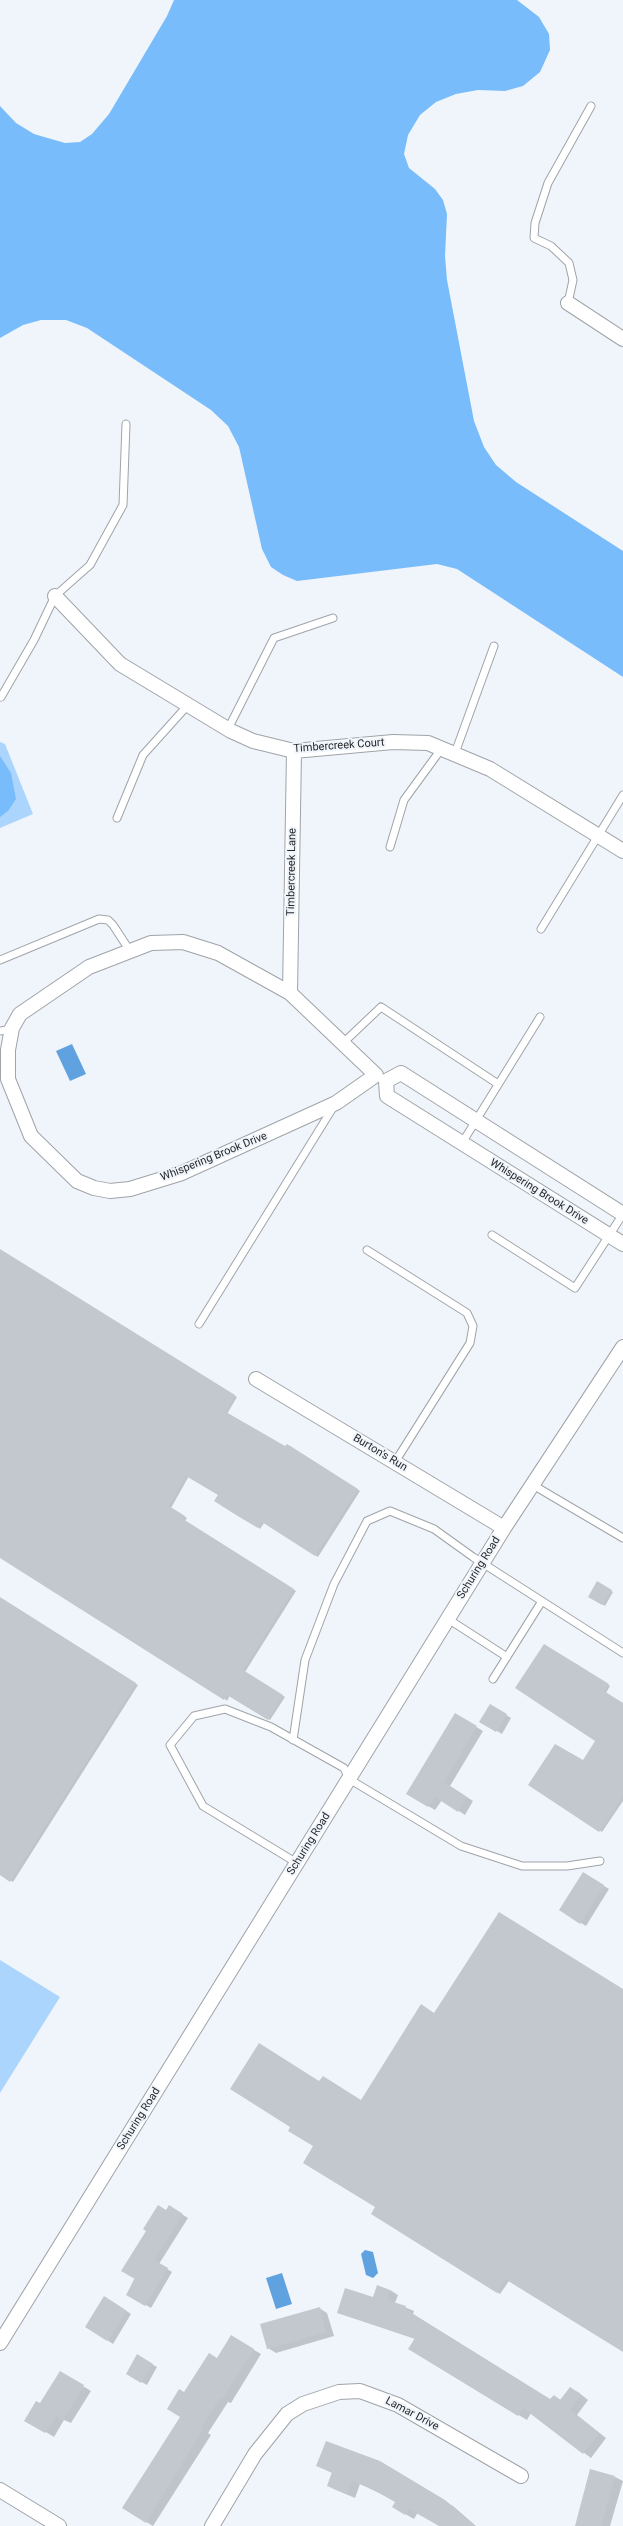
<!DOCTYPE html>
<style>
body{margin:0}
canvas{display:block;background:#f0f5fb}
</style>
<canvas width="623" height="2526"></canvas>
<script>
const c = document.querySelector('canvas').getContext('2d');
c.lineJoin = 'round';
function fill(path, color) {
  c.fillStyle = color;
  c.fill(path, 'evenodd');
}
function shape(rows) {
  const path = new Path2D();
  for (const r of rows) {
    path.moveTo(r[0], r[1]);
    for (let i = 2; i < r.length; i += 2) path.lineTo(r[i], r[i + 1]);
  }
  return path;
}
function strokePath(path, color, width, dash) {
  c.strokeStyle = color;
  c.lineWidth = width;
  c.lineCap = dash ? 'butt' : 'round';
  c.setLineDash(dash || []);
  c.stroke(path);
}
function label(font, color, halo, rows, align = 'center') {
  c.font = font + ' Roboto,sans-serif';
  c.lineWidth = 4;
  c.setLineDash([]);
  c.textBaseline = 'middle';
  c.strokeStyle = halo;
  c.fillStyle = color;
  for (const [text, x, y, turn = 0] of rows) {
    c.save();
    c.translate(x, y);
    c.rotate((+turn || 0) * Math.PI / 180);
    c.textAlign = isNaN(turn) ? turn : align;
    if (halo) c.strokeText(text, 0, 0);
    c.fillText(text, 0, 0);
    c.restore();
  }
}
const green = shape([
 [0,742,5,744,33,814,0,828],
 [0,1960,60,1997,0,2093]
]);
const forest = shape([
 [174,0,517,0,539,17,549,34,550,50,540,72,523,86,505,91,478,90,456,94,436,102,420,115,408,135,404,154,409,168,435,189,443,200,447,214,445,256,447,280,474,421,484,447,496,465,516,482,623,551,623,677,457,569,437,564,297,581,283,575,271,567,262,549,239,447,228,426,211,410,87,328,66,320,41,320,23,325,0,338,0,106,16,123,34,134,65,143,80,142,92,134,109,114,167,16],
 [0,756,11,773,16,799,8,811,0,817]
]);
const water = shape([
 [72,1044,86,1074,70,1081,56,1051],
 [365,2250,373,2252,378,2273,373,2278,366,2275,361,2254],
 [282,2273,292,2304,276,2309,266,2278]
]);
const shadow = shape([
 [0,1250,237,1397,227,1414,286,1448,290,1446,360,1491,318,1557,264,1523,260,1529,258,1527,219,1495,189,1476,171,1508,187,1518,185,1521,296,1591,245,1672,285,1697,270,1720,230,1695,227,1701,225,1699,0,1557],
 [598,1583,613,1592,605,1606,589,1596],
 [0,1598,138,1685,13,1882,0,1874],
 [575,1663,610,1686,606,1693,623,1704,623,1801,602,1832,530,1784,583,1762,597,1741],
 [490,1705,511,1718,502,1734,481,1721],
 [455,1714,483,1731,450,1786,473,1801,465,1815,442,1800,435,1810,408,1794],
 [583,1873,609,1889,586,1926,560,1910],
 [623,1990,623,2350,509,2281,500,2294,372,2214,376,2207,314,2146,320,2082,361,2102,435,2014],
 [175,2210,188,2218,159,2264,172,2272,151,2308,127,2294,167,2211],
 [390,2290,398,2295,395,2303,414,2311,413,2314,551,2400,554,2396,561,2400,570,2388,578,2392,588,2400,577,2415,606,2438,591,2458,531,2413,527,2420,409,2349,415,2339,338,2313],
 [110,2300,131,2314,113,2344,86,2326],
 [319,2308,327,2313,334,2336,276,2353,268,2348],
 [239,2341,261,2354,231,2403,228,2402,208,2433,211,2435,153,2526,123,2508,181,2417,185,2393,217,2359],
 [138,2356,157,2367,147,2385,127,2374],
 [60,2372,91,2391,71,2423,64,2420,54,2437,26,2420,40,2405],
 [380,2462,453,2506,476,2526,441,2526,418,2512,414,2519,393,2507,396,2501,360,2484,355,2498,336,2490,328,2486,332,2473,317,2466],
 [615,2477,623,2481,610,2526,576,2526]
]);
const building = shape([
 [0,1249,235,1395,226,1412,285,1446,287,1444,358,1489,315,1556,262,1522,258,1528,236,1515,214,1501,218,1495,186,1476,169,1506,185,1516,183,1519,294,1589,243,1670,283,1695,268,1720,227,1695,224,1700,0,1558],
 [597,1581,612,1590,602,1605,588,1597],
 [0,1597,136,1683,10,1882,0,1875],
 [544,1644,609,1684,604,1691,623,1703,623,1796,599,1832,528,1785,555,1744,583,1760,595,1741,515,1688],
 [490,1704,507,1714,496,1732,479,1722],
 [455,1713,477,1726,444,1782,467,1797,458,1812,435,1797,428,1807,406,1794],
 [583,1872,604,1885,580,1924,559,1910],
 [499,1912,623,1989,623,2352,505,2279,497,2293,371,2214,375,2207,303,2163,313,2146,288,2131,290,2127,230,2089,259,2043,319,2081,323,2076,361,2100,421,2004,434,2013],
 [158,2205,166,2210,169,2205,183,2214,154,2260,168,2268,145,2306,126,2295,135,2279,121,2271,146,2231,143,2229],
 [377,2285,390,2290,387,2300,406,2306,405,2309,550,2399,554,2395,560,2400,570,2387,581,2395,570,2410,599,2433,583,2454,523,2408,518,2416,408,2349,415,2338,337,2313,345,2288,373,2297],
 [104,2296,127,2311,107,2341,85,2327],
 [320,2307,326,2332,267,2349,260,2324],
 [231,2335,254,2349,222,2399,220,2398,201,2428,203,2429,146,2523,122,2508,180,2417,167,2409,179,2389,184,2392,209,2353,217,2358],
 [137,2354,153,2364,141,2383,126,2374],
 [60,2371,84,2385,63,2420,56,2416,45,2433,24,2421,36,2401,40,2403],
 [326,2441,380,2461,445,2500,475,2526,439,2526,409,2509,405,2515,392,2507,395,2502,372,2489,352,2481,347,2494,327,2486,332,2472,316,2466],
 [590,2469,615,2476,601,2526,575,2526]
]);
const service = shape([
 [568,303,573,280,569,263,551,246,534,238,535,223,548,183,591,106],
 [1,697,34,640,55,596,90,565,123,505,126,424],
 [228,729,274,638,333,618],
 [455,753,494,646],
 [117,818,143,755,188,705],
 [390,847,404,800,442,748],
 [541,929,623,795],
 [0,960,99,919,108,920,113,925,130,951],
 [0,1031,11,1029],
 [343,1043,381,1007,498,1084],
 [462,1143,540,1017],
 [492,1235,575,1288,623,1214],
 [367,1250,467,1313,473,1326,470,1343,395,1462],
 [199,1324,334,1106],
 [533,1485,623,1538],
 [448,1619,507,1657],
 [493,1679,542,1601],
 [293,1740,305,1660,334,1584,367,1521,390,1511,434,1529,473,1557,623,1653],
 [297,1863,203,1806,170,1745,194,1716,225,1709,271,1727,344,1768,349,1779,461,1846,522,1866,567,1866,600,1861]
]);
const minor = shape([
 [568,303,623,339],
 [55,596,120,664,231,731,253,741,294,751,393,742,428,743,490,769,623,851],
 [183,942,218,953,290,993,376,1075,336,1103,182,1173,130,1189,110,1191,94,1188,77,1181,31,1136,8,1079,8,1050,12,1028,20,1014,89,967,151,943,183,942],
 [290,993,294,751],
 [386,1081,387,1096,623,1244],
 [386,1081,401,1073,623,1214],
 [256,1379,504,1528],
 [0,2343,504,1528,623,1347],
 [0,2490,59,2526],
 [212,2526,255,2454,287,2414,303,2404,339,2392,360,2391,398,2405,521,2476]
]);
const streetNames = [
 ["Timbercreek Court",339,746,-4],
 ["Timbercreek Lane",292,872,-89],
 ["Whispering Brook Drive",214,1157,-22],
 ["Whispering Brook Drive",539,1192,32],
 ["Burton's Run",380,1453,31],
 ["Schuring Road",479,1568,-58],
 ["Schuring Road",309,1844,-58],
 ["Schuring Road",139,2119,-58],
 ["Lamar Drive",412,2414,28]
];
fill(green, '#abd5fd');
fill(forest, '#79bcfb');
fill(water, '#60a2e0');
fill(shadow, '#0003');
fill(building, '#c3c8ce');
strokePath(service, '#9fa4a9', 9);
strokePath(minor, '#9fa4a9', 16);
strokePath(service, '#fff', 7);
strokePath(minor, '#fff', 14);
label('11px', '#26282a', '#f0f5fb', streetNames);
</script>
